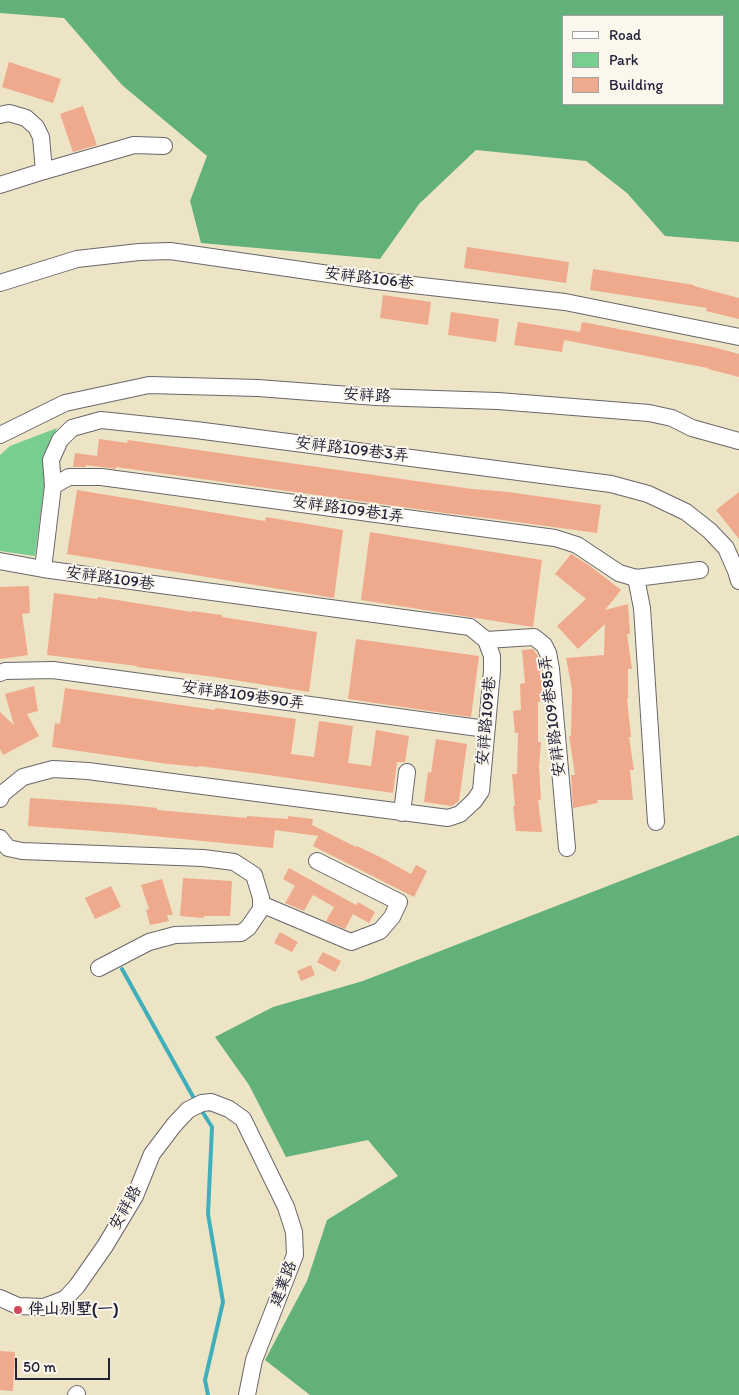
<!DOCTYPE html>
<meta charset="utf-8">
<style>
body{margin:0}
#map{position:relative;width:739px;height:1395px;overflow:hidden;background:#ede4c5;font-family:Itim,sans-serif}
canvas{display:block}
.legend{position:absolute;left:562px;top:15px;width:162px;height:90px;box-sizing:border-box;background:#fbf7ec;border:1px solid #a4a2a5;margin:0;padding:6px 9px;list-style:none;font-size:15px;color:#22223b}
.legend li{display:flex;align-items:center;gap:10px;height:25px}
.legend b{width:25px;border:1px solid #a4a2a5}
.scale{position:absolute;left:15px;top:1358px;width:95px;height:22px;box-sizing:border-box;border:2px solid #22223b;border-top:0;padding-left:6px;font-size:15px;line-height:18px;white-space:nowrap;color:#22223b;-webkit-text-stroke:4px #fbf7ec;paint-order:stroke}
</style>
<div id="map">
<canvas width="739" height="1395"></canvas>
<ul class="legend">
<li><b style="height:6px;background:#fff"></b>Road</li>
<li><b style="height:14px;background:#78cd90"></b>Park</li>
<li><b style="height:14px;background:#efa98d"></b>Building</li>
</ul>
<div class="scale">50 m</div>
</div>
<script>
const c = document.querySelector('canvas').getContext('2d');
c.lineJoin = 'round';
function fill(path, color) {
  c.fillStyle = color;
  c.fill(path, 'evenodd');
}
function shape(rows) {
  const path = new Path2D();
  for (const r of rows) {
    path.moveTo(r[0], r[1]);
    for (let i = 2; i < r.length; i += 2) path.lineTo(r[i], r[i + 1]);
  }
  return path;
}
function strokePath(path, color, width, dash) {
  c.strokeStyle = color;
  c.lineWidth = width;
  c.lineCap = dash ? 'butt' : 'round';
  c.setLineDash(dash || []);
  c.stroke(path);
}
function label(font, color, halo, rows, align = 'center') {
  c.font = font + ' Itim,"LXGW WenKai TC",sans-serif';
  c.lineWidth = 4;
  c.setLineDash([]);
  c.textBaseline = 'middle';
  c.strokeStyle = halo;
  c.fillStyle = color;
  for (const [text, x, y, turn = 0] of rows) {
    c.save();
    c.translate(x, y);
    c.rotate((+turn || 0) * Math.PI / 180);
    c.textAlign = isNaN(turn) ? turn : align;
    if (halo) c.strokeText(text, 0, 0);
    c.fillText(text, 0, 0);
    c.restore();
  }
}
const green = shape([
 [57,428,48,458,35,556,0,551,0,455,10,446]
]);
const forest = shape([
 [0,0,739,0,739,242,665,236,627,193,586,161,476,150,419,204,380,259,201,243,190,201,207,156,122,85,64,18,0,13],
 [723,16,723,104,563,104,563,16],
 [739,835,739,1395,310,1395,265,1360,307,1281,327,1220,398,1176,368,1140,286,1157,249,1085,215,1037,273,1007,363,981]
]);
const stream = shape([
 [122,969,196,1102],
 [200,1108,212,1127,208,1214,223,1302,205,1380,208,1395]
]);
const building = shape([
 [9,62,61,79,53,103,2,87],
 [83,106,97,145,73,152,60,114],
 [467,247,569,262,566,283,464,268],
 [593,269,694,285,694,286,739,298,739,319,706,311,707,308,590,290],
 [383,295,431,302,428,325,380,318],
 [451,312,499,319,496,342,448,335],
 [518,322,580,332,582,322,713,347,739,354,739,377,708,369,708,368,564,340,562,352,514,345],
 [99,439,127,443,128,440,472,489,508,492,601,505,597,533,495,519,445,513,116,467,116,469,86,465,86,467,73,467,75,453,97,456],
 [77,490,265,521,266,517,343,530,334,598,67,554],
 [739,492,739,539,716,510],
 [370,532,542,560,533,627,361,600],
 [571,554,590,566,621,590,605,610,628,604,630,634,627,634,632,669,628,669,628,699,627,699,631,737,629,737,634,770,630,770,633,800,597,800,598,803,573,808,571,775,575,775,569,736,571,736,572,689,566,658,604,655,605,624,578,649,557,626,586,599,555,574],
 [29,586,30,613,22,614,28,655,0,659,0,587],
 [54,593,97,599,98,597,192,612,192,611,222,615,222,617,317,632,309,692,215,677,137,667,137,666,47,655],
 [356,639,479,656,471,717,348,699],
 [533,649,538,656,541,670,543,701,538,702,538,742,541,742,539,766,541,800,538,800,542,832,516,831,513,806,515,806,512,774,517,774,518,733,515,733,513,711,521,710,520,684,525,683,522,650],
 [34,686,38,711,27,714,39,736,3,755,0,749,0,712,14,725,5,694],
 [65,688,215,710,215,708,296,719,291,754,314,757,319,721,353,726,348,763,371,766,376,730,409,736,405,762,397,762,393,793,261,774,199,766,199,767,168,764,52,747,55,723,60,724],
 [436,739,467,744,459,801,452,806,424,802,428,772,431,773],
 [30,798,129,805,157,808,157,810,247,818,247,816,288,819,288,816,313,819,312,825,356,847,357,846,382,858,411,874,416,865,427,871,414,897,313,846,318,836,275,830,273,848,122,833,28,826],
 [289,868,356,905,358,902,375,912,369,923,353,914,345,929,326,921,334,907,313,895,304,911,285,903,295,886,283,879],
 [183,878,232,881,230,916,204,916,203,918,180,916],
 [162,879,173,915,167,915,169,921,150,925,146,910,149,909,141,885],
 [111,886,121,907,95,919,85,898],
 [280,932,298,942,292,952,274,943],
 [323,952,341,961,335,972,317,962],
 [311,965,315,975,301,981,297,971],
 [0,1351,15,1352,13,1391,0,1390]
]);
const minor = shape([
 [0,115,9,113,26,118,36,127,41,137,44,171,0,185],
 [44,171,134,145,164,146],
 [0,283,77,259,139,252,170,251,377,281,565,302,739,337],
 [0,435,65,403,149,385,258,388,376,397,498,401,649,413,672,418,692,428,739,441],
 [53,486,69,477,101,477,555,538,577,545,619,573,636,578,700,570],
 [0,561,43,569,470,627,486,640,492,656,492,671,481,791,474,801,460,814,448,818,88,771,53,769,23,777,2,794,0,799],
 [43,569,53,486,51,460,60,440,72,428,101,420,196,430,611,484,648,494,686,512,710,531,726,548,736,571,739,581],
 [636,578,642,608,656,822],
 [486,640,534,637,544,645,548,653,551,669,567,848],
 [0,673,5,671,53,670,486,729],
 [402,813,407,772],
 [0,838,8,848,22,851,203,858,234,862,254,875,261,898,261,909,248,928,241,933,175,935,149,942,99,968],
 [261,904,351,942,380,931,392,917,399,902,317,861],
 [0,1298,18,1306,44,1307,65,1299,77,1286,105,1246,135,1196,152,1154,174,1125,188,1110,202,1103,211,1102,229,1109,243,1119,286,1207,294,1232,295,1255,254,1360,247,1395],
 [76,1395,77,1394]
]);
const markers = [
 [18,1310,5,"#d1495b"]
];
const streetNames = [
 ["安祥路106巷",369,279,7],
 ["安祥路",367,396,3],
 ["安祥路109巷3弄",352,450,7],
 ["安祥路109巷1弄",348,510,8],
 ["安祥路109巷",110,579,8],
 ["安祥路109巷90弄",243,696,8],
 ["安祥路109巷85弄",553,716,-97],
 ["安祥路109巷",487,721,-85],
 ["安祥路",126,1208,-61],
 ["建業路",284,1284,-69]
];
const poiNames = [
 ["伴山別墅(一)",28,1310]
];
fill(green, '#78cd90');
fill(forest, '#62b07a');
strokePath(stream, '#40afbb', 4);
fill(building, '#efa98d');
strokePath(minor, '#69666b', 18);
strokePath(minor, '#fff', 16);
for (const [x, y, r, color] of markers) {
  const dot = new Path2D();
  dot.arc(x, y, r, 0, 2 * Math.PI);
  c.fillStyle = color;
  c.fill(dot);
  strokePath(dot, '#fbf7ec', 2);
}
label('16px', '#22223b', '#fbf7ec', streetNames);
label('bold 16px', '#22223b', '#fbf7ec', poiNames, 'left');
</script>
